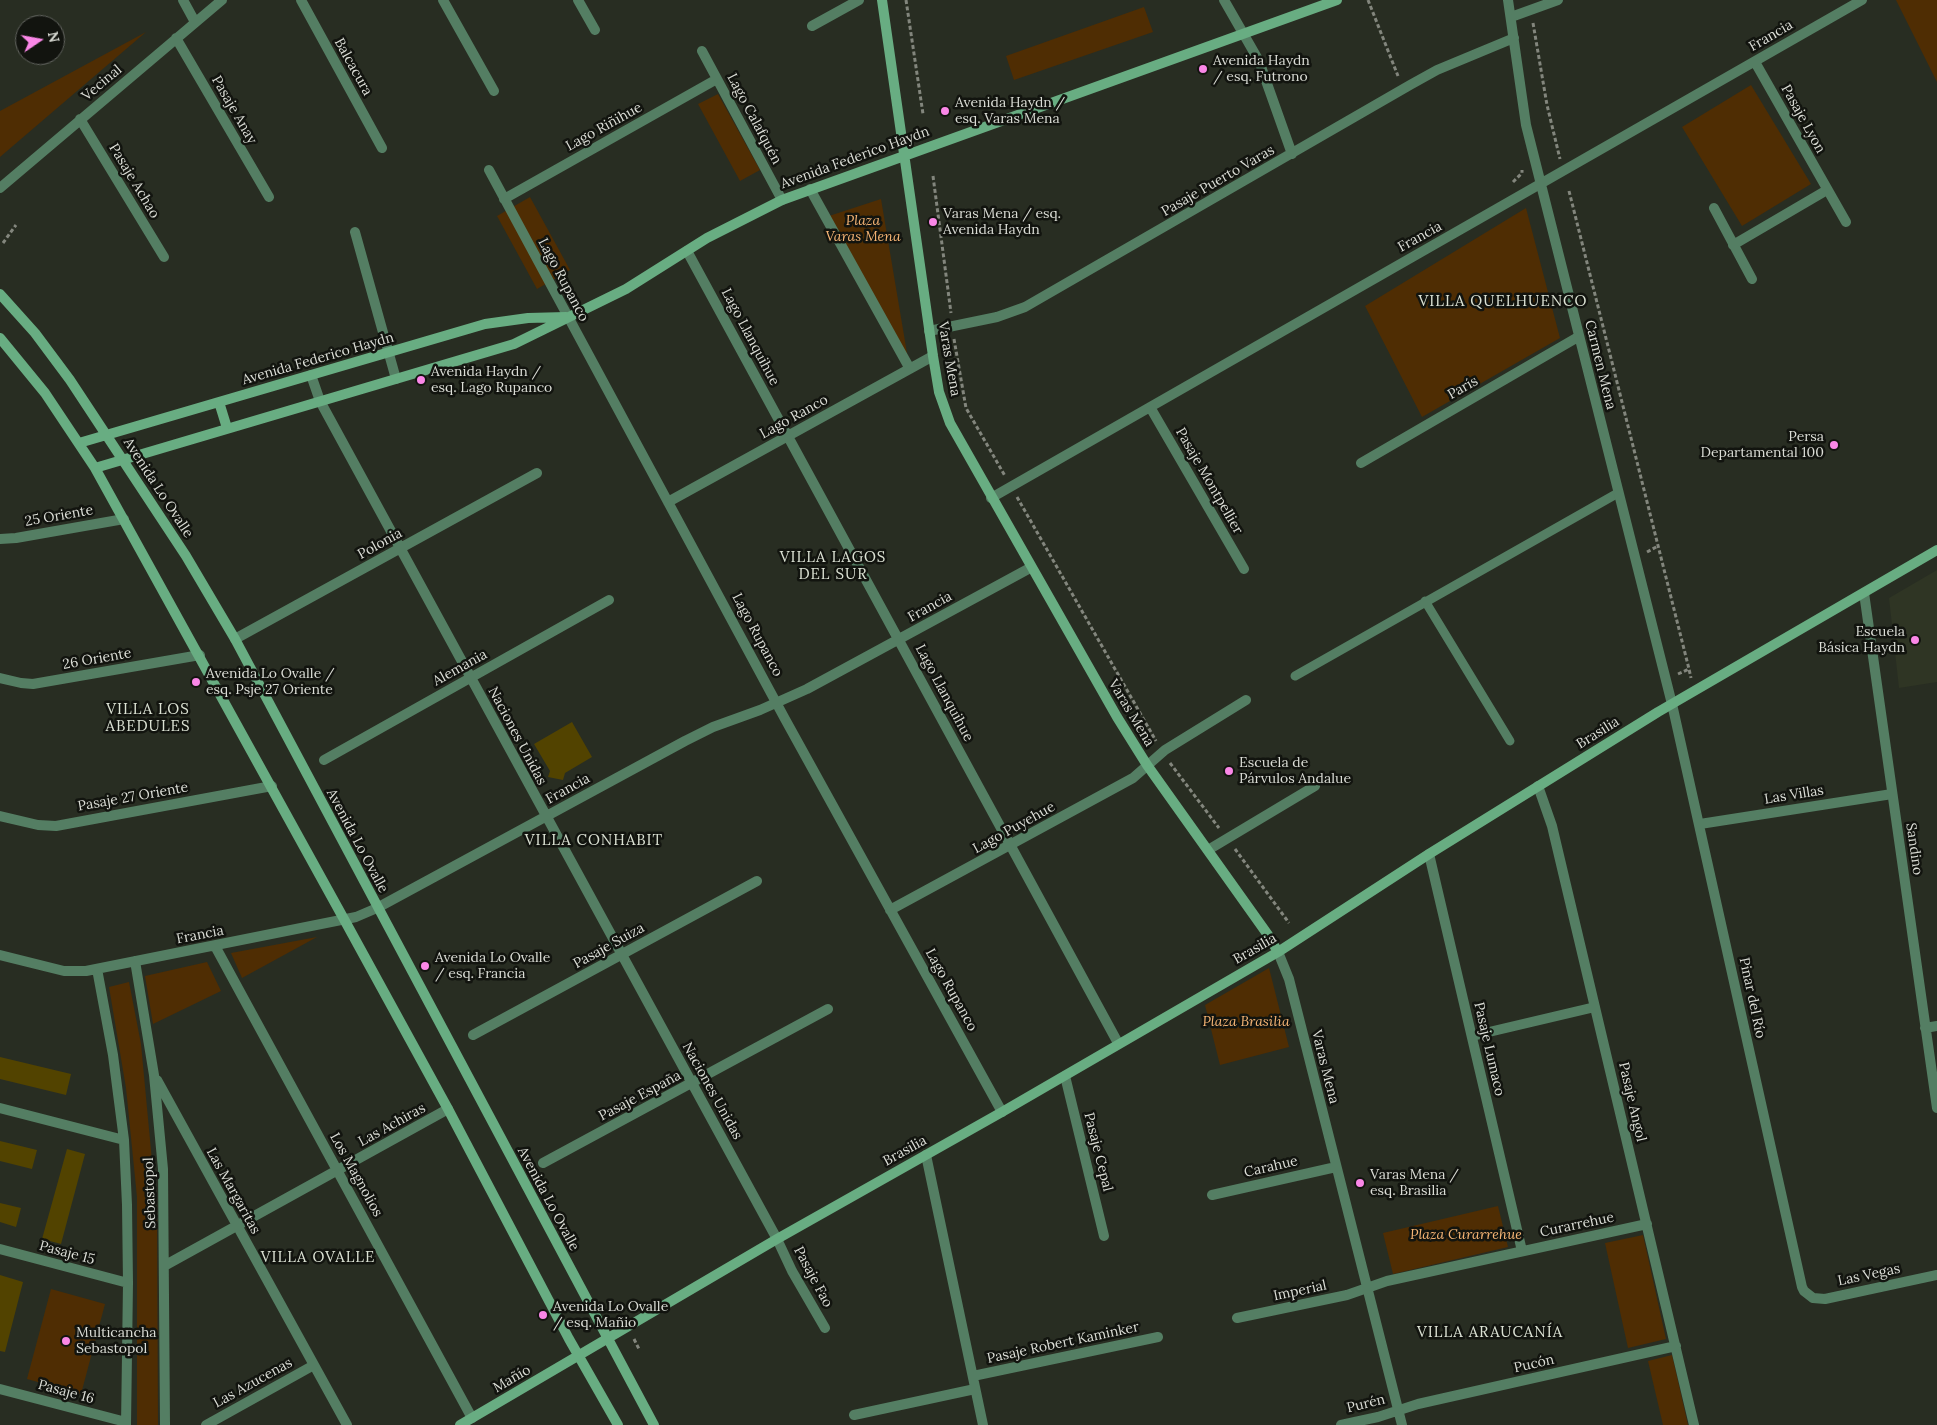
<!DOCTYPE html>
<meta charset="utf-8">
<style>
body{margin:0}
#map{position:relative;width:1937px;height:1425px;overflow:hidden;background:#282d22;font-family:Lora,serif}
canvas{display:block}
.north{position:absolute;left:15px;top:15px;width:50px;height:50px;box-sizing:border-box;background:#12140f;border:1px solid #62645f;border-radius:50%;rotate:78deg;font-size:14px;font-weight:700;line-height:20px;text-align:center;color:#dbddd6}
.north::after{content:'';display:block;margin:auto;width:18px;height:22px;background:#fa87e7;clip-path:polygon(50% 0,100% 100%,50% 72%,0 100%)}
</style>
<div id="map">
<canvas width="1937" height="1425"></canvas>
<div class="north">N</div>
</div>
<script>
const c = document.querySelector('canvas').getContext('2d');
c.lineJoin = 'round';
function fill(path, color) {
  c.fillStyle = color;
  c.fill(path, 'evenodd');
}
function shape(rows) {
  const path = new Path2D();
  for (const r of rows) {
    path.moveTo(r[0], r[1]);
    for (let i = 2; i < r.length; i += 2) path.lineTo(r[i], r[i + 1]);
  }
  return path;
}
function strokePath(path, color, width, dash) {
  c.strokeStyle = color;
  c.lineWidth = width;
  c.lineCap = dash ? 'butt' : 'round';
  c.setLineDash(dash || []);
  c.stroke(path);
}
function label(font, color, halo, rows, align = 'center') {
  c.font = font + ' Lora,serif';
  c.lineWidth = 5;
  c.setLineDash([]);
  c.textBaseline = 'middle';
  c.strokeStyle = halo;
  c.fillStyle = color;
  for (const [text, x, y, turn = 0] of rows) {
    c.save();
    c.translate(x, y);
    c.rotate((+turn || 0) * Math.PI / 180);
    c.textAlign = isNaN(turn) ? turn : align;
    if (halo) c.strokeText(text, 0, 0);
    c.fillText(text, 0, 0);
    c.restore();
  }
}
const built = shape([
 [1937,570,1937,682,1899,688,1889,598]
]);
const green = shape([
 [1896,0,1937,0,1937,82],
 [1144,7,1153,32,1014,80,1006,56],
 [146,32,0,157,0,111],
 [1751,85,1811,184,1742,226,1682,127],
 [718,94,760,170,740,181,698,104],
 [530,197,570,270,537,289,497,216],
 [881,199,908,359,829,216],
 [1526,208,1560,338,1422,417,1365,306],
 [317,937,242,978,231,953],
 [207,962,221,991,153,1024,145,976],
 [1269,968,1289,1047,1220,1065,1205,1005],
 [129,982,141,1044,157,1214,158,1425,137,1425,137,1197,126,1088,109,987],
 [1498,1206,1508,1247,1393,1274,1383,1233],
 [1643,1235,1666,1339,1628,1348,1605,1243],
 [51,1289,105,1304,81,1394,27,1379],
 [1672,1355,1688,1425,1663,1425,1648,1361]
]);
const building = shape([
 [572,722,592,757,565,773,563,780,548,777,550,771,534,744],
 [0,1057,71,1074,66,1095,0,1079],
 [0,1141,37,1150,32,1169,0,1161],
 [67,1149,85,1154,61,1244,42,1239],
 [0,1203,21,1208,16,1227,0,1222],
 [0,1275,23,1282,5,1352,0,1351]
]);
const path = shape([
 [906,0,923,114],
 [1368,0,1398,76],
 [1533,23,1547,105,1560,159],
 [933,176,951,313],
 [1513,182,1522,173,1522,170],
 [1569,191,1689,669],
 [3,243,16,225],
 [954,339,966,408,1005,476],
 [1017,497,1156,741],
 [1647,552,1658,546],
 [1678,674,1689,669,1691,678],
 [1170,763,1219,828],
 [1235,849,1289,923],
 [634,1339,639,1349]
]);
const lane = shape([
 [1425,601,1510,741],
 [1295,676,1618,493]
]);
const street = shape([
 [183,0,195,22],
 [301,0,382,148],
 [443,0,494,91],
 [578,0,595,30],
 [1224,0,1259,61,1292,154],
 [1508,0,1526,125,1672,704,1802,1287,1804,1291,1813,1298,1825,1299,1937,1275],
 [1511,17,1558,0],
 [812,26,859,0],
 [176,38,269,197],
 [702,51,782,200],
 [1755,62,1846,222],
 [80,119,164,257],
 [489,170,785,719,1002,1112],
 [0,188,222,0],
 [810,189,910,369],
 [504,199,717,79],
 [1714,208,1752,279],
 [355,232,396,379],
 [1733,245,1827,190],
 [687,251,1118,1043],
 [929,331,997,317,1025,307,1410,85,1437,70,1514,38],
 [311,375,320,401,777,1239,792,1271,825,1328],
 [1150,407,1244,569],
 [1361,463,1578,337],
 [991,498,1862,0],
 [668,502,933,356],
 [0,539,16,538,124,519],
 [1864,593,1937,1108],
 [235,639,537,473],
 [0,678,21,683,33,684,200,655],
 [324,760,609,600],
 [1538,786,1552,826,1694,1425],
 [0,816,38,825,56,826,272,786],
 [1700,824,1892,794],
 [1208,850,1315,786],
 [1429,854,1522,1251],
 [890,910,1133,778,1165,750,1246,700],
 [215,946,472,1418],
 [1278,952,1289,979,1402,1425],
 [0,955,64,971,86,971,356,917,377,908,685,741,713,727,760,710,807,689,1030,568],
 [135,961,154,1075,163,1169,165,1425],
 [97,969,113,1055,124,1140,127,1205,128,1283,126,1425],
 [1925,1028,1937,1026],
 [473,1035,757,881],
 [1472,1036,1595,1007],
 [1065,1076,1104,1236],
 [157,1080,347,1425],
 [0,1108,124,1140],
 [926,1155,983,1425],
 [543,1163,828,1009],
 [1212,1195,1336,1167],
 [0,1249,128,1283],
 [164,1266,448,1109],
 [1237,1318,1347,1295,1387,1281,1647,1224],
 [973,1376,1158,1337],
 [0,1389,126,1422],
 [854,1415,975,1389],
 [206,1425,314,1365],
 [1341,1425,1378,1417,1418,1404,1676,1346]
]);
const secondary = shape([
 [882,0,933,356,939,392,950,423,1117,717,1147,765,1268,935,1278,952],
 [0,294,35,333,70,380,186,556,235,639,654,1425],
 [0,338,45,393,95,468,345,921,448,1109,569,1339,618,1425],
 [219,402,227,428],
 [79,443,485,324,528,318,566,317],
 [95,468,514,344,626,289,707,238,782,200,1337,0],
 [460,1425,777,1239,1002,1112,1278,952,1429,854,1658,712,1937,550]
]);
const markers = [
 [1203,69,5,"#fa87e7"],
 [945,111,5,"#fa87e7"],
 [933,222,5,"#fa87e7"],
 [421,380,5,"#fa87e7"],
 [1834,445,5,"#fa87e7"],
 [1915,640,5,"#fa87e7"],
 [196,682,5,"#fa87e7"],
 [1229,771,5,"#fa87e7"],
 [425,966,5,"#fa87e7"],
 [1360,1183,5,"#fa87e7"],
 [543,1315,5,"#fa87e7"],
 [66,1341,5,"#fa87e7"]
];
const streetNames = [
 ["Francia",1771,36,-30],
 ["Balcacura",353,67,61],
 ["Vecinal",102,83,-40],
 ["Pasaje Anay",234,110,60],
 ["Lago Calafquén",754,119,62],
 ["Pasaje Lyon",1803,119,61],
 ["Lago Riñihue",604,127,-29],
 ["Avenida Federico Haydn",855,158,-20],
 ["Pasaje Achao",134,181,59],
 ["Pasaje Puerto Varas",1218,181,-30],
 ["Francia",1420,237,-29],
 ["Lago Rupanco",563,280,62],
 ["Lago Llanquihue",750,337,62],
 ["Avenida Federico Haydn",318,359,-16],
 ["Varas Mena",949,359,80],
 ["Carmen Mena",1600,365,76],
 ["París",1463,388,-30],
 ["Lago Ranco",794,417,-29],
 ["Pasaje Montpellier",1209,481,60],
 ["Avenida Lo Ovalle",158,488,57],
 ["25 Oriente",59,516,-10],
 ["Polonia",380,544,-29],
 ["Francia",930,607,-29],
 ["Lago Rupanco",757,635,62],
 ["26 Oriente",97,659,-10],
 ["Alemania",460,668,-29],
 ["Lago Llanquihue",944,693,62],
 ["Varas Mena",1131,713,59],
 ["Brasilia",1598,733,-32],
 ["Naciones Unidas",517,736,62],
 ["Francia",568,789,-29],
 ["Las Villas",1794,795,-9],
 ["Pasaje 27 Oriente",133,797,-10],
 ["Lago Puyehue",1014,828,-29],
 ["Avenida Lo Ovalle",357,841,62],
 ["Sandino",1914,849,82],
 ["Francia",200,935,-11],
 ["Pasaje Suiza",609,946,-29],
 ["Brasilia",1255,949,-30],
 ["Lago Rupanco",951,990,61],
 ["Pinar del Río",1752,998,78],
 ["Pasaje Lumaco",1489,1049,77],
 ["Varas Mena",1325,1067,76],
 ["Naciones Unidas",712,1091,61],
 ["Pasaje España",640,1096,-28],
 ["Pasaje Angol",1632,1102,77],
 ["Las Achiras",392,1125,-29],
 ["Brasilia",905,1151,-29],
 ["Pasaje Cepal",1098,1152,76],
 ["Carahue",1271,1167,-13],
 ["Los Magnolios",356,1175,61],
 ["Las Margaritas",233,1191,61],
 ["Sebastopol",150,1193,-92],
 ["Avenida Lo Ovalle",548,1199,62],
 ["Curarrehue",1577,1225,-12],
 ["Pasaje 15",67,1253,15],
 ["Las Vegas",1869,1275,-12],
 ["Pasaje Fao",813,1277,62],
 ["Imperial",1300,1291,-12],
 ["Pasaje Robert Kaminker",1063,1343,-12],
 ["Pucón",1534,1364,-13],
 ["Mañío",512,1379,-30],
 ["Las Azucenas",253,1383,-29],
 ["Pasaje 16",66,1392,15],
 ["Purén",1366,1404,-14]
];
const poiNames = [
 ["Avenida Haydn",1213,61],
 ["/ esq. Futrono",1213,77],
 ["Avenida Haydn /",955,103],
 ["esq. Varas Mena",955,119],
 ["Varas Mena / esq.",943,214],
 ["Avenida Haydn",943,230],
 ["Avenida Haydn /",431,372],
 ["esq. Lago Rupanco",431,388],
 ["Persa",1824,437,"right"],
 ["Departamental 100",1824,453,"right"],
 ["Escuela",1905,632,"right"],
 ["Básica Haydn",1905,648,"right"],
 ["Avenida Lo Ovalle /",206,674],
 ["esq. Psje 27 Oriente",206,690],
 ["Escuela de",1239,763],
 ["Párvulos Andalue",1239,779],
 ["Avenida Lo Ovalle",435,958],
 ["/ esq. Francia",435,974],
 ["Varas Mena /",1370,1175],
 ["esq. Brasilia",1370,1191],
 ["Avenida Lo Ovalle",553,1307],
 ["/ esq. Mañio",553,1323],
 ["Multicancha",76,1333],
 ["Sebastopol",76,1349]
];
const parkNames = [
 ["Plaza",863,221],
 ["Varas Mena",863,237],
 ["Plaza Brasilia",1246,1022],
 ["Plaza Curarrehue",1466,1235]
];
const neighbourhoodNames = [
 ["VILLA QUELHUENCO",1503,302],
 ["VILLA LAGOS",833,558],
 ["DEL SUR",833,575],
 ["VILLA LOS",148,710],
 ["ABEDULES",148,727],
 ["VILLA CONHABIT",594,841],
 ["VILLA OVALLE",318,1258],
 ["VILLA ARAUCANÍA",1490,1333]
];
fill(built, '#2f3524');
fill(green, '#4f2d03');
fill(building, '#524300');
strokePath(path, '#83867d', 3, [4, 2.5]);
strokePath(lane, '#547e63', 9);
strokePath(street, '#547e63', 10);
strokePath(secondary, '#68ad82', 10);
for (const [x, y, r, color] of markers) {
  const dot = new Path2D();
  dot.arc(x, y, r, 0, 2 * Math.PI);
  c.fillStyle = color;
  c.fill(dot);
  strokePath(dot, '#12140f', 2);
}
label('14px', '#dbddd6', '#12140f', streetNames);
label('14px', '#dbddd6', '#12140f', poiNames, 'left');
label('italic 14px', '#f6b575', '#12140f', parkNames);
c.letterSpacing = '1px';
label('15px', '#dce2d4', '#12140f', neighbourhoodNames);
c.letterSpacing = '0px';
</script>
